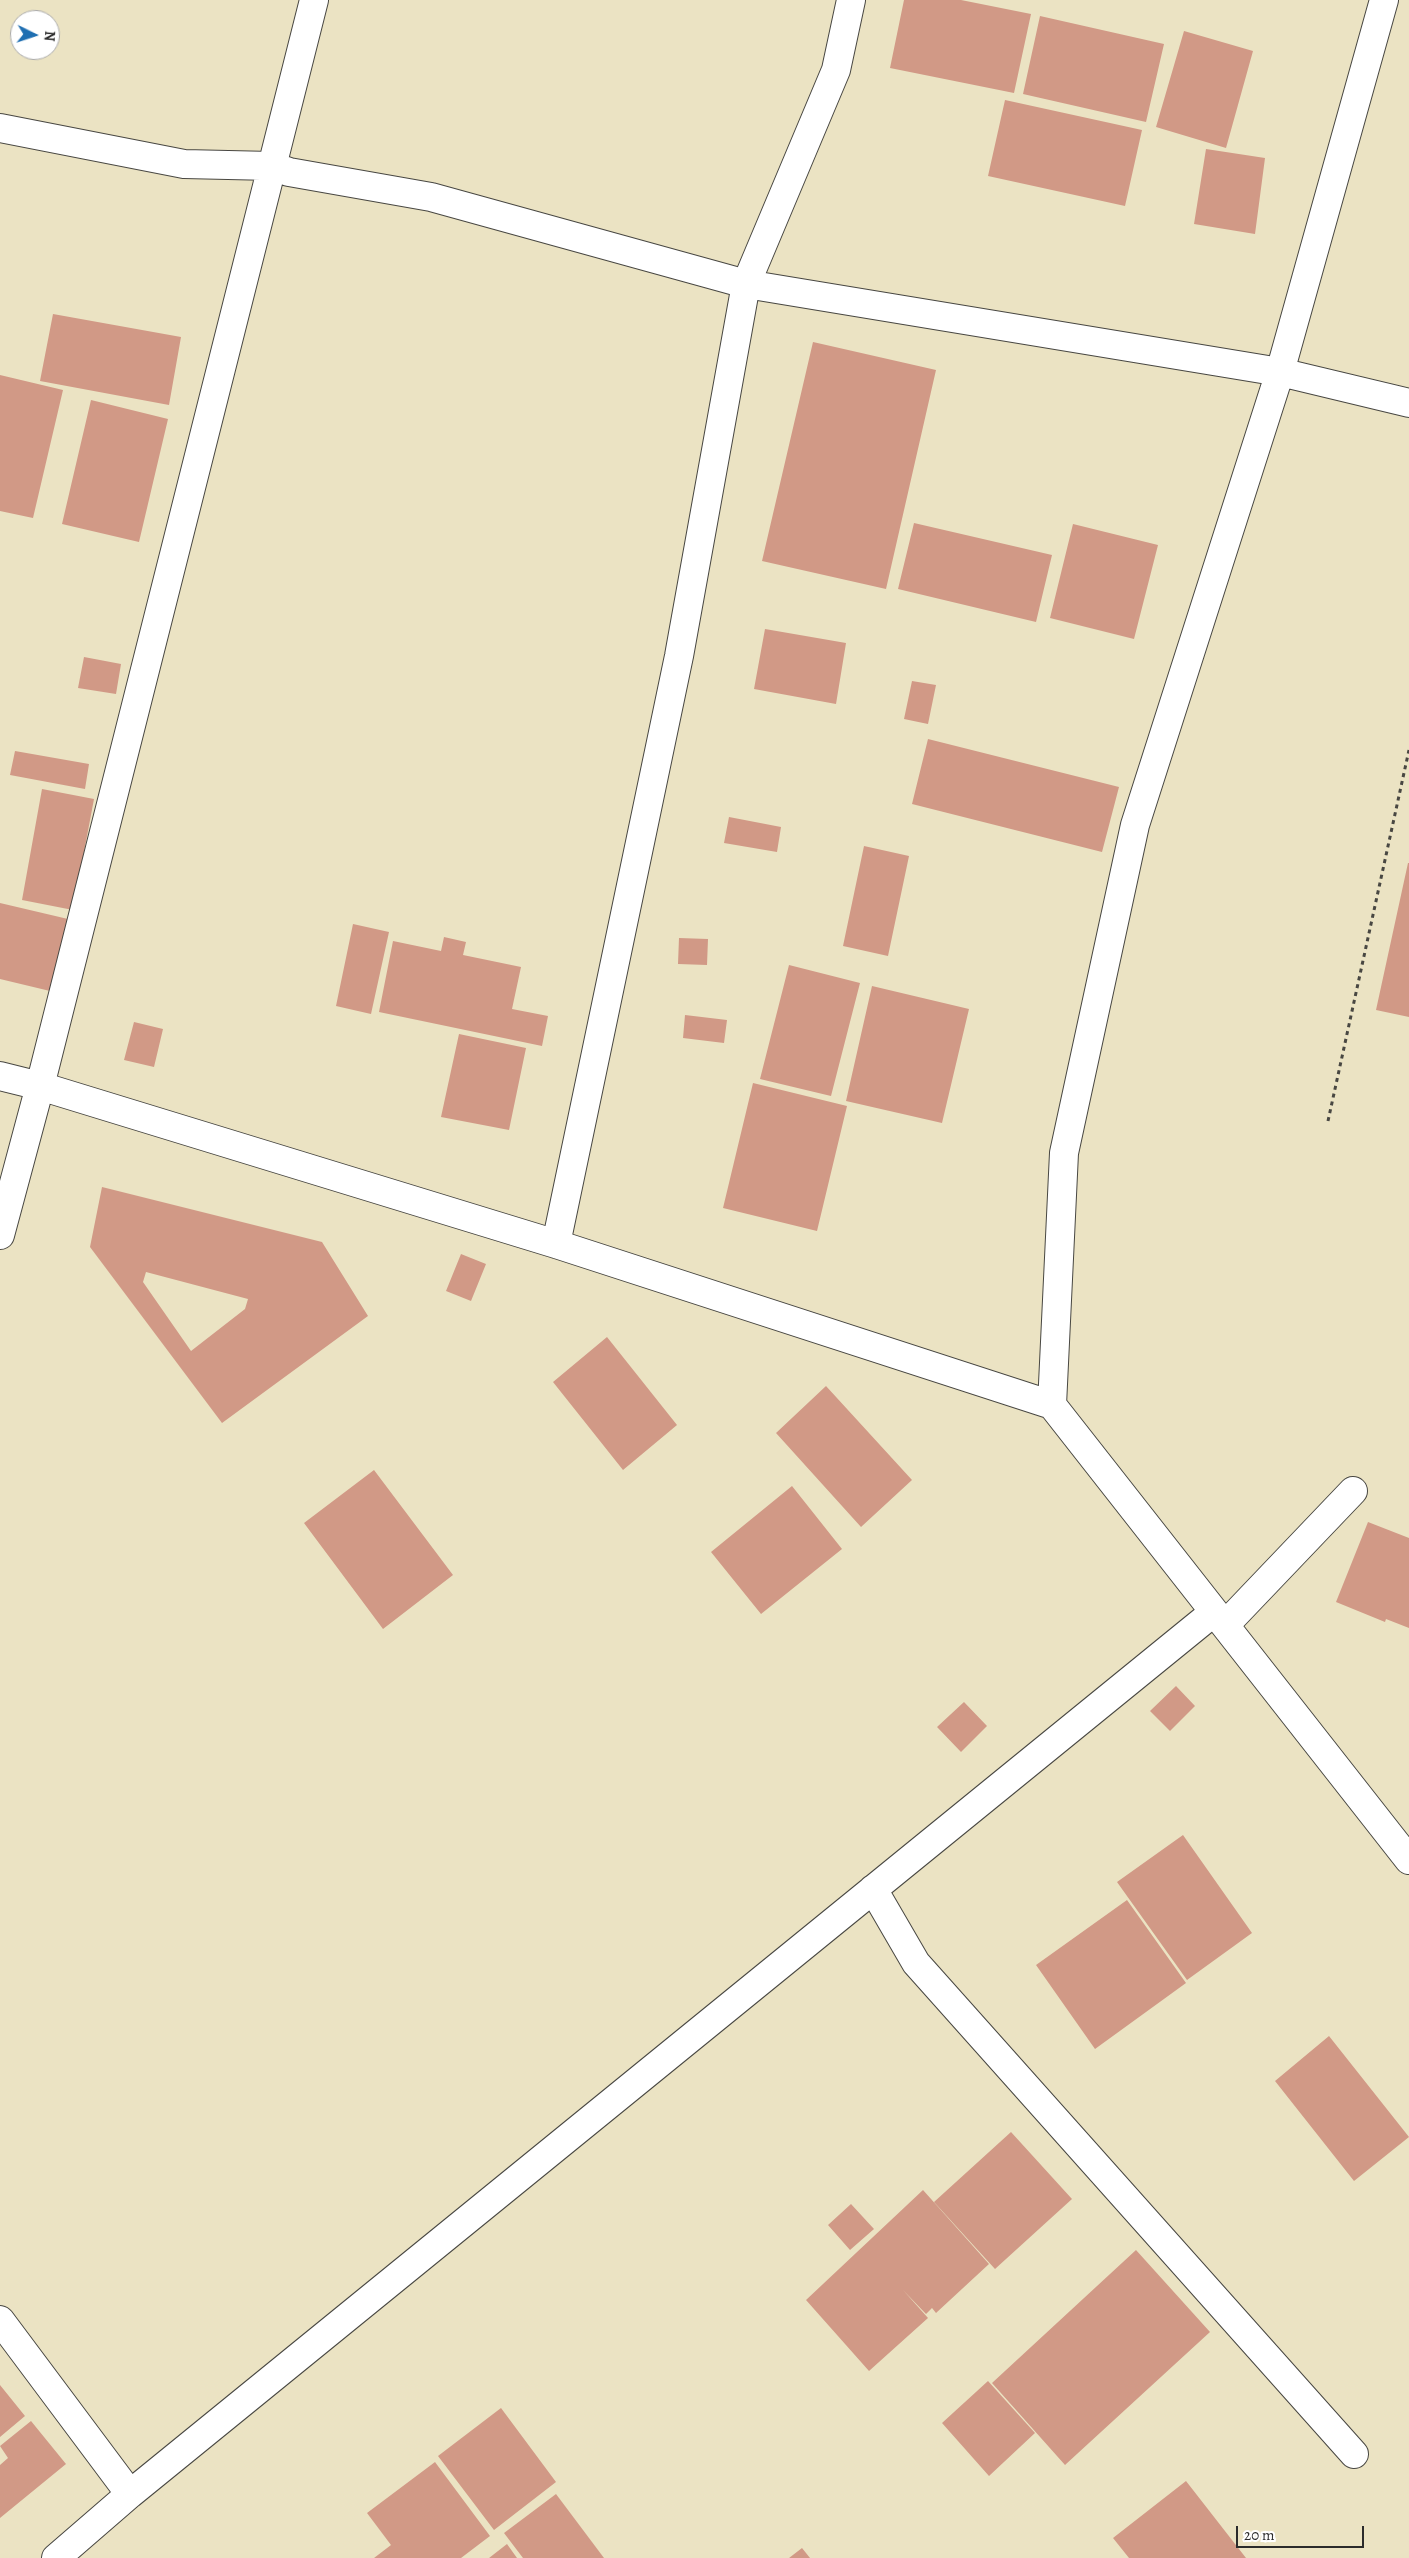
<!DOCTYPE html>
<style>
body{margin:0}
#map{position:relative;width:1409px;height:2558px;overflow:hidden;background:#ebe3c3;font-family:Alegreya,serif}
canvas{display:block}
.north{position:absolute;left:10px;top:10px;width:50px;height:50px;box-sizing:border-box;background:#fff;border:1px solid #aaa;border-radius:50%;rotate:94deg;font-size:14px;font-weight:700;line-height:20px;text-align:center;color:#2b2b2b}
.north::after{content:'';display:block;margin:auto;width:18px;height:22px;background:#1f6fb2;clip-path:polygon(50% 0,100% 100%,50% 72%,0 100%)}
.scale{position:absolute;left:1236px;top:2526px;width:128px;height:22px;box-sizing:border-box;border:2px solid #2b2b2b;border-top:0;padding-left:6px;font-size:15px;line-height:18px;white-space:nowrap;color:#2b2b2b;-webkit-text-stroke:4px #fff;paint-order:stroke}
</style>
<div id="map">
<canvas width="1409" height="2558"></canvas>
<div class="north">N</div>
<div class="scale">20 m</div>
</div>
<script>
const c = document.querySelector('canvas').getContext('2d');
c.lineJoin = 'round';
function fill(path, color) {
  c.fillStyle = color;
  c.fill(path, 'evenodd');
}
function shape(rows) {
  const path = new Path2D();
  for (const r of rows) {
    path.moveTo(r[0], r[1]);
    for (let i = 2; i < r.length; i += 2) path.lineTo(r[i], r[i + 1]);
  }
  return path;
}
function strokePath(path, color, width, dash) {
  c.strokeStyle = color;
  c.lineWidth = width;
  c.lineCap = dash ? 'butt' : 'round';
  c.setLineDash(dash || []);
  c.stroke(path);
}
const building = shape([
 [904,0,961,0,1031,14,1014,93,890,68],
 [1040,16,1164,44,1146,122,1023,94],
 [1184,31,1253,51,1226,148,1156,127],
 [1005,100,1142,130,1125,206,988,176],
 [1206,149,1265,158,1255,234,1194,224],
 [53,314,181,337,169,405,40,381],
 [813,342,936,370,886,589,762,561],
 [0,375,63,390,33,518,0,511],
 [91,400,168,419,139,542,62,524],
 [914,523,1052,555,1036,622,898,589],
 [1073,524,1158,545,1134,639,1050,618],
 [765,629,846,643,836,704,754,689],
 [84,657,121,664,116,694,78,688],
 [912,681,936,685,928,724,904,719],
 [928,739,1119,787,1102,852,912,804],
 [15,751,89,764,85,789,10,775],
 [42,789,94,799,73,910,22,900],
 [729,817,781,827,777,852,724,843],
 [864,846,909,856,888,956,843,946],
 [1408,863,1409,863,1409,1017,1376,1010],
 [0,903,68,919,50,991,0,979],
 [353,924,389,932,371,1014,336,1006],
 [444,937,466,942,463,955,521,967,512,1009,548,1016,542,1046,379,1012,393,941,441,951],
 [679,938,708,939,707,965,678,964],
 [789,965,860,983,831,1096,760,1079],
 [872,986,969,1009,942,1123,846,1101],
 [685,1015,727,1020,724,1043,683,1038],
 [134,1022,163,1029,154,1067,124,1060],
 [459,1034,526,1048,509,1130,441,1117],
 [753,1083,847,1106,817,1231,723,1208],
 [102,1187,322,1242,368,1316,222,1423,90,1247],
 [146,1272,248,1299,245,1309,191,1351,143,1282],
 [461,1254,486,1264,471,1301,446,1291],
 [607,1337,677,1425,623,1470,553,1382],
 [826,1386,912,1480,861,1527,776,1433],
 [374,1470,453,1575,383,1629,304,1523],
 [792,1486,842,1549,761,1614,711,1552],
 [1368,1522,1409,1538,1409,1628,1386,1619,1385,1622,1336,1602],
 [1176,1686,1195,1706,1170,1731,1150,1711],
 [964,1702,987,1726,961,1752,937,1727],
 [1183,1835,1252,1933,1187,1980,1117,1882],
 [1127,1900,1186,1983,1095,2049,1036,1965],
 [1329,2036,1409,2137,1354,2181,1275,2081],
 [1011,2132,1072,2199,995,2269,934,2202],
 [923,2190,989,2264,936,2313,932,2308,926,2314,903,2290,928,2318,869,2371,806,2300],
 [851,2204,874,2229,850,2250,828,2225],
 [1136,2250,1210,2332,1065,2465,992,2383],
 [988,2381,1035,2433,989,2476,942,2423],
 [0,2385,25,2416,0,2437],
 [501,2408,556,2482,494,2530,438,2456],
 [31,2421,66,2464,0,2518,0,2465,8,2458,0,2446],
 [435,2462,490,2536,461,2558,374,2558,391,2545,367,2513],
 [1186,2481,1246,2558,1129,2558,1113,2538],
 [556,2494,604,2558,523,2558,504,2533],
 [507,2544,517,2558,489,2558],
 [802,2548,810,2558,789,2558]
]);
const path = shape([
 [1328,1121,1409,750]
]);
const minor = shape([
 [1384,0,1280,372,1409,403],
 [0,128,184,164,272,166,289,172,431,197,746,284,1280,372,1135,825,1064,1153,1052,1405],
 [0,1076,40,1086,556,1244,1052,1405,1409,1860],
 [0,1235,40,1086,314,0],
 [556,1244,679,656,746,284,836,70,851,0],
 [873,1889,916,1963,1354,2454],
 [0,2320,130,2494],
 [56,2558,130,2494,1214,1612,1227,1623,1353,1491]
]);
fill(building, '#d19986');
strokePath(minor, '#484742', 30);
strokePath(path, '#484742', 3, [4, 4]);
strokePath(minor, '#fff', 28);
</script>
